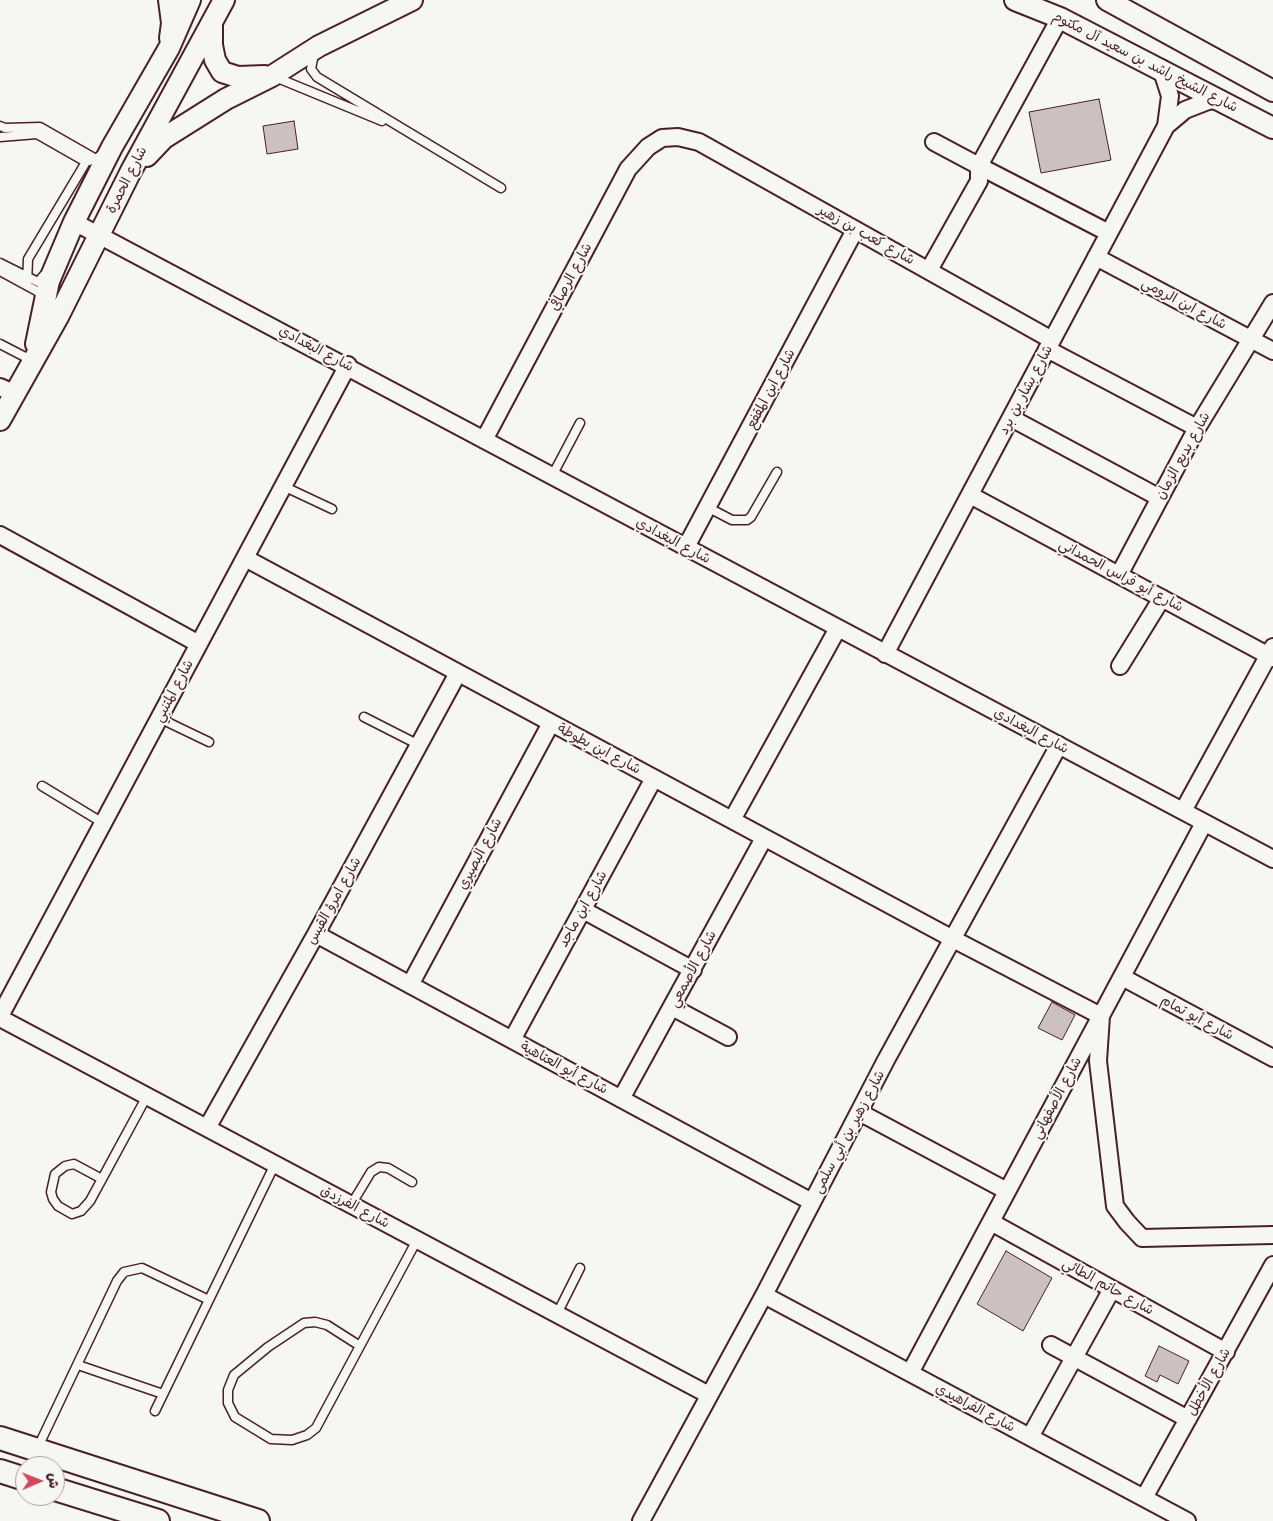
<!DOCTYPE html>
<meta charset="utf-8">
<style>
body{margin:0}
#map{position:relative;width:1273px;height:1521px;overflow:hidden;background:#f6f6f2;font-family:"Playpen Sans","Playpen Sans Arabic",sans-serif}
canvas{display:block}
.north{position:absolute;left:15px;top:1456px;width:50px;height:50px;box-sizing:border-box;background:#f6f6f2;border:1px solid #b1a0a2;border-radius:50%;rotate:89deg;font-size:14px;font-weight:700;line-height:20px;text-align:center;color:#4a1f2b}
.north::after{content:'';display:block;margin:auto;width:18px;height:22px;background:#d1495b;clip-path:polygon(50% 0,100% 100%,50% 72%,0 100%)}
</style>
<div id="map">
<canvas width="1273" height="1521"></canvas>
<div class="north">ش</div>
</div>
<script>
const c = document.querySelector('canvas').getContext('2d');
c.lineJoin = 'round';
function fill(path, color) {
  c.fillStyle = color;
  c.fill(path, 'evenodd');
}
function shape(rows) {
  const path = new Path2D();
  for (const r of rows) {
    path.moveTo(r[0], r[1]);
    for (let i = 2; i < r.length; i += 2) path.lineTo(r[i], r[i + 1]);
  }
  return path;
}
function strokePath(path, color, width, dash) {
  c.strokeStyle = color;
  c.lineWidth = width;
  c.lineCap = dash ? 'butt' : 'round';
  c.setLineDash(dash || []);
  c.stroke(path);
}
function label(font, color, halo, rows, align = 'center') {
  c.font = font + ' "Playpen Sans","Playpen Sans Arabic",sans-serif';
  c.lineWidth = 4;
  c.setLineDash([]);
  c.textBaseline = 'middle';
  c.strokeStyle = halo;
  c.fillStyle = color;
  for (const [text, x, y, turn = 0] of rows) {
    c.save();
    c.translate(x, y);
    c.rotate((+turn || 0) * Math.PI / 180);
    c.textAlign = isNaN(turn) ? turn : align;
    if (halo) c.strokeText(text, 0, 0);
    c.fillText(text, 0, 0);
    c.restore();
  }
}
const building = shape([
 [1099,99,1111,160,1041,173,1029,112,1099,99],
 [294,121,298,149,267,154,263,126,294,121],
 [1052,1002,1075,1015,1062,1040,1038,1028,1052,1002],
 [1006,1251,1052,1278,1023,1331,977,1304,1006,1251],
 [1159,1346,1189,1361,1178,1384,1160,1375,1157,1382,1145,1376,1159,1346]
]);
const service = shape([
 [314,54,311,69,317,77,501,188],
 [275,77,382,121],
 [0,126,5,128,40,127,96,159],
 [0,137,37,134,86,162],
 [0,263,38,282,44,275],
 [0,271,44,295],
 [27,285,28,259,86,162,96,159,102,154],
 [0,344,31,360],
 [552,476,580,423],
 [283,486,332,509],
 [707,507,732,520,747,520,751,517,777,472],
 [364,717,419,745],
 [159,718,209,742],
 [42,786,103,823],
 [102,1179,74,1164,65,1166,55,1174,51,1192,53,1199,58,1206,72,1214,81,1211,90,1201,102,1179,147,1096],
 [351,1205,371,1172,379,1167,388,1168,412,1182],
 [557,1314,580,1268],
 [360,1346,327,1325,315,1322,304,1323,268,1347,234,1375,228,1390,228,1403,235,1417,271,1439,292,1440,307,1435,316,1428,360,1346,417,1240],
 [78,1365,163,1394],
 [155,1411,275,1164],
 [38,1447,117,1281,124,1272,142,1268,209,1300]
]);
const minor = shape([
 [1060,18,979,166,1109,233],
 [1166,126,1185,110,1208,101,1221,99],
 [74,222,1273,859],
 [1096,257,1273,351],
 [929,270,979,181,979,166,934,142],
 [1047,349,1197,428],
 [0,387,14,393],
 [1011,418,1160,498],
 [484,440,628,169,648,147,662,138,678,137,699,142,1052,340],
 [970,495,1273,658],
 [0,535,199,644],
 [686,547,855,230],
 [245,558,953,939,1101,1016,1098,1061,1115,1206,1127,1222,1142,1238,1273,1235],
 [1119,575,1197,428,1273,303],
 [885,654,1166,126,1170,96,1161,68],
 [1120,666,1162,598],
 [1183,811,1273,647],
 [732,820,838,628],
 [583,910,693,970],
 [316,934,812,1202],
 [1122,977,1273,1058],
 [410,985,551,723],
 [672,1007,728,1037],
 [0,1016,348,365],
 [0,1018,709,1395],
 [512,1040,654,778],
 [621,1099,764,838],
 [859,1112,1007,1191],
 [207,1128,316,934,458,673],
 [991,1222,1226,1352],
 [764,1295,1187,1521],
 [1051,1345,1188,1419],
 [910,1373,1204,823],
 [1030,1437,1112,1289],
 [1144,1498,1273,1265],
 [641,1521,764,1295,886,1060,1059,745]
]);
const tertiary = shape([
 [169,0,172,23,170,38],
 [1015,0,1060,18,1273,128],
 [1107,0,1273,91],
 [212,24,212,45,215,60,222,72,238,77,265,76],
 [147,156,164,138,226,99,272,76,319,46,412,0],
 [36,344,49,281,74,222,112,147,169,48,190,0],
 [0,420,59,315,131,171,224,0]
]);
const secondary = shape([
 [0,1438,258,1521],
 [0,1471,25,1479],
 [55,1489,158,1521]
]);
const streetNames = [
 ["شارع الشيخ راشد بن سعيد آل مكتوم",1145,62,27],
 ["شارع الحمرة",127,180,-63],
 ["شارع كعب بن زهير",866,235,29],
 ["شارع الرصافي",571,277,-62],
 ["شارع ابن الرومي",1184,304,28],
 ["شارع البغدادي",316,349,28],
 ["شارع ابن المقفع",771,389,-62],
 ["شارع بشار بن برد",1026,390,-62],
 ["شارع بديع الزمان",1183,456,-61],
 ["شارع البغدادي",673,541,28],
 ["شارع أبو فراس الحمداني",1121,576,28],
 ["شارع المتنبي",174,691,-62],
 ["شارع البغدادي",1031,731,28],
 ["شارع ابن بطوطة",599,749,28],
 ["شارع البصيري",480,854,-62],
 ["شارع امرؤ القيس",334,901,-61],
 ["شارع ابن ماجد",583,909,-61],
 ["شارع الأصمعي",693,969,-62],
 ["شارع أبو تمام",1197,1018,28],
 ["شارع أبو العتاهية",564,1068,28],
 ["شارع الأصفهاني",1057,1098,-62],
 ["شارع زهير بن أبي سلمى",849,1132,-62],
 ["شارع الفرزدق",355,1207,28],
 ["شارع حاتم الطائي",1108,1287,29],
 ["شارع الأخطل",1209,1382,-61],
 ["شارع الفراهيدي",975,1408,28]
];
fill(building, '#ccc1c0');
strokePath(building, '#4a1f2b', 1);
strokePath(service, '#4a1f2b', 11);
strokePath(minor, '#4a1f2b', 20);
strokePath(tertiary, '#4a1f2b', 24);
strokePath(secondary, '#4a1f2b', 26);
strokePath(service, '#f6f6f2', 8);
strokePath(minor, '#f6f6f2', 16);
strokePath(tertiary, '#f6f6f2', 20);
strokePath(secondary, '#f6f6f2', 22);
label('14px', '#4a1f2b', '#f6f6f2', streetNames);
</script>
